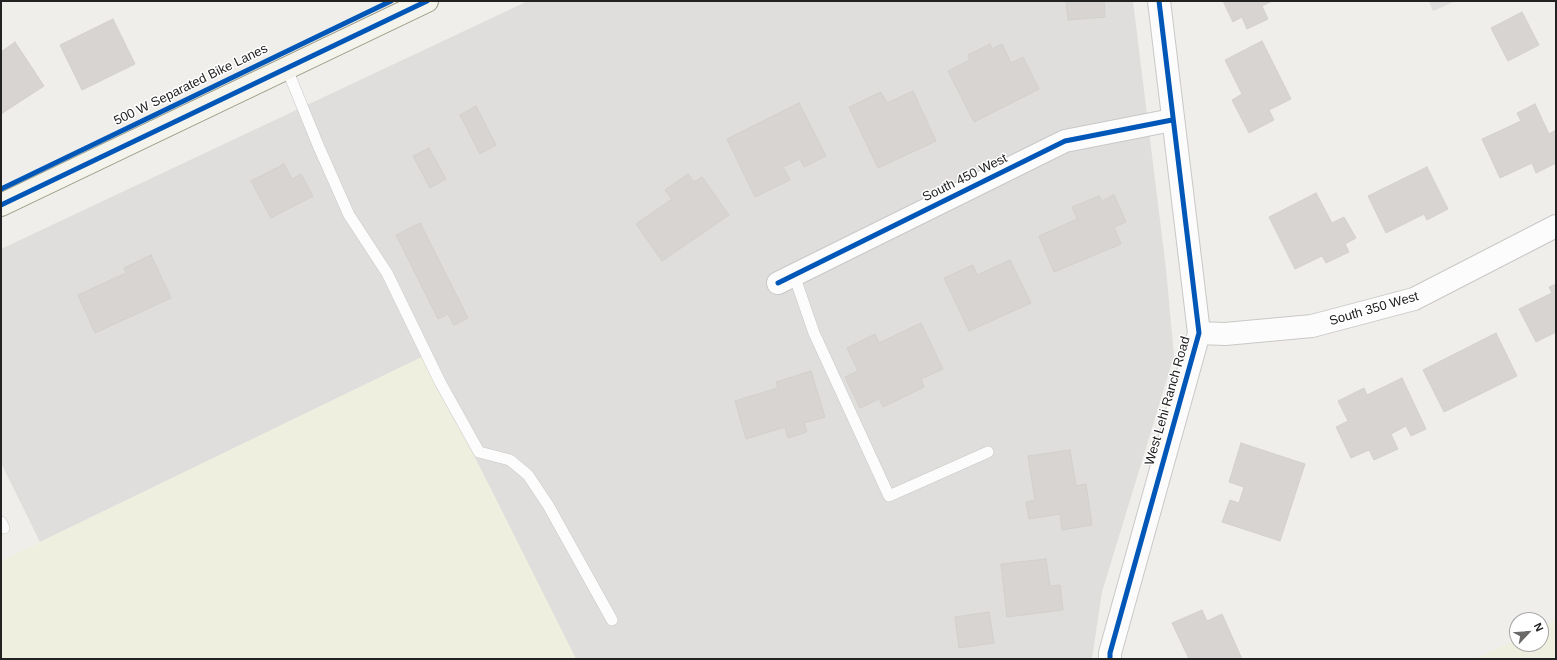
<!DOCTYPE html>
<style>
body{margin:0}
#map{position:relative;width:1557px;height:660px;overflow:hidden;background:#f0eeeb;font-family:Arial,sans-serif}
canvas{display:block}
.frame{position:absolute;inset:0;border:2px solid #222;pointer-events:none}
.north{position:absolute;left:1509px;top:612px;width:40px;height:40px;box-sizing:border-box;background:#fff;border:1px solid #a7a7a7;border-radius:50%;rotate:64deg;font-size:11px;font-weight:700;line-height:16px;text-align:center;color:#222}
.north::after{content:'';display:block;margin:auto;width:14px;height:18px;background:#6a6968;clip-path:polygon(50% 0,100% 100%,50% 72%,0 100%)}
</style>
<div id="map">
<canvas width="1557" height="660"></canvas>
<div class="frame"></div>
<div class="north">N</div>
</div>
<script>
const c = document.querySelector('canvas').getContext('2d');
c.lineJoin = 'round';
function fill(path, color) {
  c.fillStyle = color;
  c.fill(path, 'evenodd');
}
function shape(rows) {
  const path = new Path2D();
  for (const r of rows) {
    path.moveTo(r[0], r[1]);
    for (let i = 2; i < r.length; i += 2) path.lineTo(r[i], r[i + 1]);
  }
  return path;
}
function strokePath(path, color, width, dash) {
  c.strokeStyle = color;
  c.lineWidth = width;
  c.lineCap = dash ? 'butt' : 'round';
  c.setLineDash(dash || []);
  c.stroke(path);
}
function label(font, color, halo, rows, align = 'center') {
  c.font = font + ' Arial,sans-serif';
  c.lineWidth = 3;
  c.setLineDash([]);
  c.textBaseline = 'middle';
  c.strokeStyle = halo;
  c.fillStyle = color;
  for (const [text, x, y, turn = 0] of rows) {
    c.save();
    c.translate(x, y);
    c.rotate((+turn || 0) * Math.PI / 180);
    c.textAlign = isNaN(turn) ? turn : align;
    if (halo) c.strokeText(text, 0, 0);
    c.fillText(text, 0, 0);
    c.restore();
  }
}
const residential = shape([
 [528,1,1133,1,1166,269,1174,356,1102,592,1092,659,576,659,424,356,40,542,1,463,1,249]
]);
const farmland = shape([
 [424,356,576,659,1,659,1,561],
 [1556,620,1556,659,1475,659,1517,639,1517,644,1541,644,1541,627]
]);
const parking = shape([
 [1429,1,1456,1,1433,11]
]);
const building = shape([
 [1066,1,1104,1,1105,17,1068,20,1066,1],
 [1223,1,1272,1,1262,6,1268,19,1247,29,1242,17,1233,22,1223,1],
 [1522,12,1539,45,1508,61,1491,28,1522,12],
 [113,19,135,64,82,90,60,45,113,19],
 [1262,41,1291,99,1269,110,1274,120,1249,133,1232,100,1242,94,1225,60,1262,41],
 [15,42,44,86,1,114,1,52,15,42],
 [990,44,992,49,1002,44,1011,63,1023,57,1039,89,974,122,948,71,970,60,968,55,990,44],
 [913,91,936,141,878,168,849,107,881,92,887,103,913,91],
 [799,103,826,156,804,167,800,159,783,167,790,180,755,197,727,139,799,103],
 [1535,104,1549,134,1556,130,1556,163,1536,173,1532,163,1500,178,1482,139,1521,121,1517,113,1535,104],
 [476,106,496,145,480,154,460,115,476,106],
 [429,148,446,179,430,188,413,156,429,148],
 [284,164,292,179,301,174,313,196,271,218,251,181,284,164],
 [1427,167,1448,209,1427,220,1424,214,1386,233,1368,196,1427,167],
 [688,174,694,182,702,177,729,215,662,261,636,224,672,199,665,190,688,174],
 [1316,193,1332,223,1344,217,1356,238,1345,244,1349,252,1326,263,1322,256,1295,269,1269,217,1316,193],
 [1114,195,1126,222,1114,227,1121,244,1054,272,1039,236,1077,219,1072,207,1099,196,1102,201,1114,195],
 [420,223,468,318,454,325,448,314,438,319,396,235,420,223],
 [151,255,171,298,95,333,78,295,126,273,124,268,151,255],
 [1010,260,1031,303,969,331,944,278,973,265,977,275,1010,260],
 [1556,284,1556,332,1536,342,1519,309,1552,293,1549,287,1556,284],
 [921,323,943,369,921,379,924,387,883,407,879,399,860,408,845,377,858,371,847,348,875,334,879,343,921,323],
 [1496,333,1517,376,1444,412,1423,370,1496,333],
 [811,371,825,417,804,423,807,432,788,438,785,427,746,439,735,401,778,388,776,382,811,371],
 [1402,378,1426,429,1411,436,1406,426,1391,434,1398,449,1374,460,1369,450,1351,458,1336,427,1348,421,1338,401,1364,388,1367,395,1402,378],
 [1241,443,1305,464,1280,541,1222,522,1230,500,1239,503,1244,487,1229,482,1241,443],
 [1070,450,1076,486,1086,484,1092,525,1062,530,1060,514,1029,519,1026,502,1035,500,1028,456,1070,450],
 [1046,559,1050,586,1060,585,1063,610,1007,617,1001,564,1046,559],
 [1202,610,1207,621,1222,614,1242,659,1201,659,1200,658,1189,659,1172,623,1202,610],
 [989,612,994,643,959,648,955,617,989,612]
]);
const lane = shape([
 [287,69,318,145,349,215,387,273,440,382,479,452,510,460,528,475,548,505,612,620],
 [794,275,814,333,889,496,988,452],
 [1,522,4,528]
]);
const street = shape([
 [778,283,1065,141,1172,120],
 [1199,333,1225,334,1312,326,1414,299,1556,226],
 [1110,659,1110,653,1199,333,1159,1]
]);
const secondary = shape([
 [1,205,427,1]
]);
const cycleway = shape([
 [1,189,391,1],
 [1,205,427,1],
 [778,283,1065,141,1172,120],
 [1110,659,1110,653,1199,333,1159,1]
]);
const streetNames = [
 ["500 W Separated Bike Lanes",191,85,-26],
 ["South 450 West",965,178,-26],
 ["South 350 West",1374,309,-16],
 ["West Lehi Ranch Road",1168,401,-74]
];
fill(residential, '#dfdedc');
fill(farmland, '#efefdf');
fill(parking, '#e0dfde');
fill(building, '#d7d4d2');
strokePath(building, '#d3d0cc', 1);
strokePath(lane, '#c9c8c7', 12);
strokePath(street, '#c9c8c7', 24);
strokePath(secondary, '#999a82', 24);
strokePath(lane, '#fdfcfc', 11);
strokePath(street, '#fdfcfc', 22);
strokePath(secondary, '#f4f4ed', 22);
strokePath(cycleway, '#0057b8', 5);
label('13px', '#222', '#fff', streetNames);
</script>
